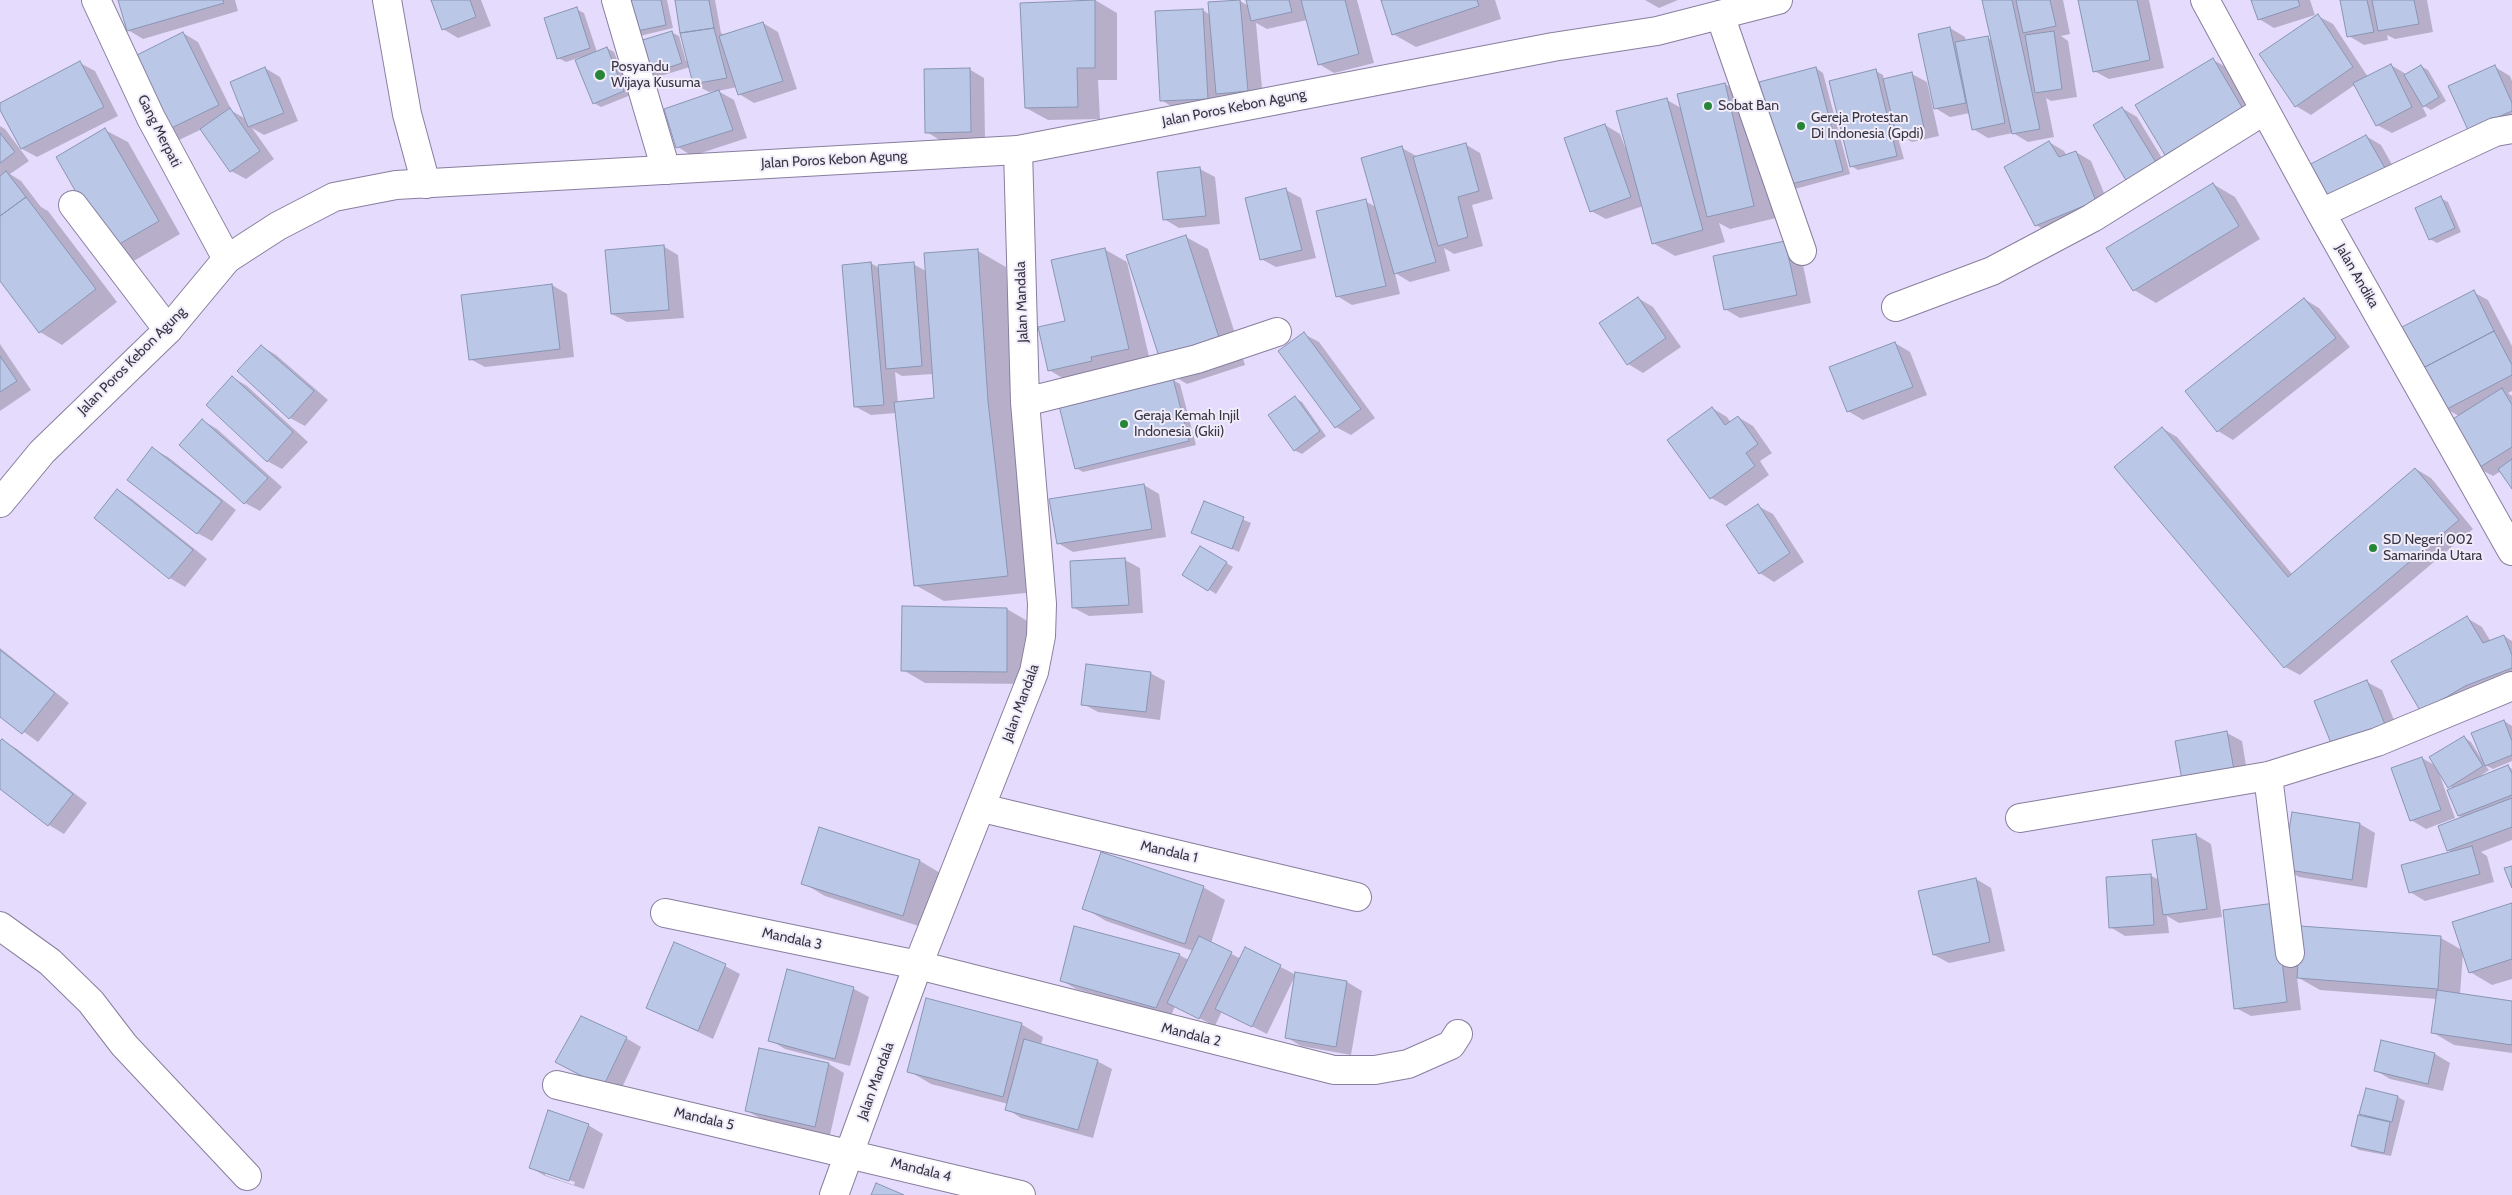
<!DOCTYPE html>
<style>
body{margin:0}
canvas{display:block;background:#e5dbfd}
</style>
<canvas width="2512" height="1195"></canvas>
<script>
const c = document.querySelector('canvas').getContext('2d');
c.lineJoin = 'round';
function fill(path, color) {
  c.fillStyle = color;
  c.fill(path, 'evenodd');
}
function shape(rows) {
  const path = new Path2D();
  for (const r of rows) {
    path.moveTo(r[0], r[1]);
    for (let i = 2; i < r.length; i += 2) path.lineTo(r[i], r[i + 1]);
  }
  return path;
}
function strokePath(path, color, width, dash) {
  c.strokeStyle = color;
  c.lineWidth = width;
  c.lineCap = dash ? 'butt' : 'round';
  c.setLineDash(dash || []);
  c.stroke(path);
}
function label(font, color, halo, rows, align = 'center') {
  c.font = font + ' Cabin,sans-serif';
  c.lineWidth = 4;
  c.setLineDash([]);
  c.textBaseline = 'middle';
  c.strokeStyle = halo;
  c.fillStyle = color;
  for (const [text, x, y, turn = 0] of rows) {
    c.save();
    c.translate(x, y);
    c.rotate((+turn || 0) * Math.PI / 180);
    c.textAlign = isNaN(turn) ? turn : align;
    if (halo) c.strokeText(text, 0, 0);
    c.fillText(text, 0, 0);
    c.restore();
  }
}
const shadow = shape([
 [119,0,235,0,238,11,143,39,128,30],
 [432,0,481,0,491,26,458,38,443,29],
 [626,0,667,0,673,28,640,36],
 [676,0,715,0,721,33,725,35,763,23,778,32,797,89,754,103,739,94,737,87,718,91,734,100,747,138,692,156,678,147,716,91,709,92,694,84,690,67,654,78,647,74,671,32,679,36,686,61,689,61],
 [1095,0,1117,13,1117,80,1098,80,1100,119,1048,120,1026,108],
 [1247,0,1357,0,1374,63,1334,73,1319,64,1307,20,1267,29,1256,23,1263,99,1232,102,1222,96,1222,107,1176,109,1161,100,1203,10,1210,15,1240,1,1249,6],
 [1382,0,1495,0,1501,19,1416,47,1393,34],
 [1645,0,1678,0,1659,8],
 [1984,0,2063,0,2070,34,2061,36,2068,41,2077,97,2051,101,2046,98,2054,137,2028,142,2013,133,1988,138,1973,129,1970,113,1950,117,1935,108,1950,28,1965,37,1966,42,1987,38,1992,40],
 [2079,0,2149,0,2164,68,2109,79,2094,71],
 [2252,0,2310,0,2315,15,2274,28,2259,19],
 [2341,0,2427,0,2433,32,2395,39,2387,35,2388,40,2364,45,2349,36],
 [576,9,584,13,597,52,607,48,614,52,631,95,601,107,594,103,581,57,566,62,558,58],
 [2318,16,2333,24,2368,77,2391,65,2406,74,2421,66,2428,70,2446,101,2431,110,2421,104,2427,116,2392,133,2377,125,2356,84,2311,115,2296,106],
 [183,33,198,42,232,111,246,119,265,68,280,77,298,121,264,135,252,128,274,159,246,179,231,171,202,129,179,140,164,131],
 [2213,60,2228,68,2257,118,2181,163,2166,154],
 [80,63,95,71,118,116,37,157,22,149,0,104],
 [2495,67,2510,76,2512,81,2512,125,2484,138],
 [1816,68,1823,73,1850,174,1795,189,1788,185],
 [969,69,984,78,985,140,941,141,927,132],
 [1876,71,1883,75,1884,80,1912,74,1927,82,1939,136,1912,142,1897,134,1904,159,1858,170,1851,166],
 [1725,84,1747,97,1776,218,1730,229,1719,223,1725,242,1675,256,1653,243,1643,206,1606,219,1591,211,1605,125,1620,134,1625,147,1627,146,1667,100,1681,108],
 [2122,108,2137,117,2171,173,2143,190],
 [0,126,5,129,29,161,10,174,21,181,41,207,48,211,117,302,62,345,40,332,0,279],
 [105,130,128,142,180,234,132,262,110,249],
 [2366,136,2381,145,2399,177,2338,208],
 [2049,142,2064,151,2067,156,2076,152,2091,161,2111,210,2051,234,2036,225],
 [1465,144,1480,153,1493,199,1472,205,1483,246,1454,254,1444,248,1450,271,1410,282,1395,273,1400,294,1352,305,1337,296,1365,201,1376,207,1402,148,1418,157],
 [1200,169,1215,177,1220,224,1179,228,1164,219],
 [2213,184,2235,197,2260,239,2156,303,2134,290],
 [1286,190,1301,198,1316,258,1276,267,1261,259],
 [2440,198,2448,202,2461,232,2437,243,2430,239],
 [1186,237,1208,249,1245,365,1187,384,1165,371],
 [1785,242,1800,251,1811,303,1740,318,1725,309],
 [663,246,678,255,684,318,627,322,612,314],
 [1104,249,1127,262,1150,361,1071,383,1049,370,1067,322],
 [978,251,1006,267,1016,418,1036,592,944,601,915,585,896,413,871,415,856,407,871,263,879,268,913,264,926,271],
 [895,372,902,376,934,374,936,399,898,403],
 [552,285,567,294,574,357,485,367,470,359],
 [2473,292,2488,300,2512,346,2512,391,2508,393,2512,396,2512,486,2501,471,2493,476,2478,468,2459,416,2446,409],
 [1638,298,1653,307,1681,347,1643,373,1628,364,1601,324],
 [2304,299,2319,308,2350,347,2233,440,2218,431],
 [1304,334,1319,342,1375,418,1351,435,1336,427],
 [1895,343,1910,352,1927,395,1863,420,1848,411],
 [0,344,31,390,0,411],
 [261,346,276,355,328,400,305,426,290,418,239,371],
 [232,377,247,386,308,442,282,469,267,461],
 [1173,380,1180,384,1196,445,1083,472,1076,468],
 [1295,398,1302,402,1326,436,1302,454,1294,450],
 [1712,408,1727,417,1731,423,1738,417,1753,426,1772,453,1760,461,1769,475,1726,506,1711,498],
 [202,420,217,429,282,487,260,511,245,503],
 [2162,428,2177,437,2292,574,2416,469,2431,478,2473,529,2300,675,2285,667],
 [153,449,168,457,236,510,212,541,197,533],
 [1144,485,1159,494,1166,537,1073,552,1058,543],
 [118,490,132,499,207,559,185,587,170,578,96,517],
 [1205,503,1251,523,1239,552,1193,533],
 [1758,506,1773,514,1804,562,1774,582,1760,573],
 [1201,547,1233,567,1216,594,1184,574],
 [1125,560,1140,568,1143,613,1089,616,1074,608,1071,562],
 [903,607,1007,609,1029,622,1029,684,925,683,903,670],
 [2467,618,2482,627,2491,642,2504,636,2512,641,2512,682,2422,711],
 [0,648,69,703,38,742,0,715],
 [1150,673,1165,681,1160,720,1098,712,1083,704],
 [2367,682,2382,690,2400,735,2349,756],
 [2504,721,2512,726,2512,761,2493,769,2485,765,2489,770,2479,777,2508,766,2512,769,2512,840,2481,852,2487,856,2494,882,2425,901,2410,892,2452,852,2448,850,2463,818,2459,816,2449,790,2453,789,2439,773,2455,818,2426,829,2411,820,2422,758,2436,766,2464,737,2471,742,2481,758],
 [2227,733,2242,741,2248,778,2183,779],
 [2,740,17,749,87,803,64,834,49,825,0,787,0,743],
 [2293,813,2360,824,2375,833,2367,888,2299,877,2284,868],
 [819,829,920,861,942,874,925,928,825,896,803,883],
 [2196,835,2211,844,2222,917,2179,923,2167,916,2169,933,2125,936,2110,927,2150,875,2159,880],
 [1976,879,1991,888,2005,951,1949,963,1934,955],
 [1203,887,1225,900,1211,943,1241,959,1246,949,1296,975,1347,982,1362,991,1351,1055,1301,1046,1286,1037,1295,976,1267,1034,1222,1011,1215,1026,1175,1006,1171,1016,1076,989,1061,980,1179,955,1189,960,1193,951,1106,921,1084,908],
 [2512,905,2512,979,2492,985,2470,972,2463,952,2460,995,2512,1002,2512,1053,2454,1045,2432,1032,2437,999,2320,990,2297,977,2301,1010,2251,1016,2236,1008,2290,913,2298,973,2441,938,2462,950],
 [725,966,740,974,713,1039,647,1008],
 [788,971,854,989,869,997,850,1066,785,1049,770,1040],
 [1021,1024,1043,1037,1041,1045,1097,1061,1112,1069,1093,1138,1021,1118,1007,1109,1008,1104,931,1084,909,1071],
 [626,1038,641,1047,619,1094,571,1070],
 [2435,1054,2450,1063,2443,1091,2390,1079,2375,1070],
 [829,1064,844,1073,830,1135,762,1119,747,1111],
 [2367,1089,2398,1097,2405,1101,2391,1156,2359,1150,2352,1146,2369,1118,2360,1113],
 [588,1125,603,1134,584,1189,545,1176,530,1167],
 [545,1172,575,1182,574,1185,545,1175]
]);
const building = shape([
 [118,0,223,0,224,3,127,31,118,0],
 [431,0,470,0,476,17,442,30,431,0],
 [625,0,661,0,666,25,632,32,625,0],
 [675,0,709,0,714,28,680,33,675,0],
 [1095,0,1095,68,1077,68,1078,107,1025,108,1020,3,1095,0],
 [1240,0,1248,91,1216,94,1208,2,1240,0],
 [1246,0,1289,0,1292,12,1251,21,1246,0],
 [1301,0,1345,0,1359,54,1318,65,1301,0],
 [1381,0,1477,0,1479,6,1392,35,1381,0],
 [1982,0,2012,0,2040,129,2012,134,1982,0],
 [2016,0,2050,0,2056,26,2023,33,2016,0],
 [2078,0,2137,0,2150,60,2093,72,2078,0],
 [2251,0,2298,0,2300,6,2258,20,2251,0],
 [2340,0,2367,0,2374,32,2347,37,2340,0],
 [2372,0,2414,0,2419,24,2378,31,2372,0],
 [577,7,590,48,557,59,544,18,577,7],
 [1203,9,1208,99,1160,101,1155,11,1203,9],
 [2318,14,2353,67,2295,107,2259,54,2318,14],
 [763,22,783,81,738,95,719,36,763,22],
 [1950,27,1966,103,1934,109,1918,34,1950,27],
 [714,28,727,78,693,84,680,33,714,28],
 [672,31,682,63,646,75,636,42,672,31],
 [2054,31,2062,89,2035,93,2025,35,2054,31],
 [183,32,219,105,163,132,127,60,183,32],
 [1988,36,2005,123,1972,130,1955,42,1988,36],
 [607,47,624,91,593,104,575,60,607,47],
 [2213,58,2243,109,2165,155,2135,105,2213,58],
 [80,61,104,107,21,149,0,110,0,103,80,61],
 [2391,64,2412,107,2376,126,2353,83,2391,64],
 [2421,65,2439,97,2423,107,2404,75,2421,65],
 [2495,65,2512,103,2512,111,2468,130,2448,86,2495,65],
 [265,67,284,113,248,127,230,82,265,67],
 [1816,67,1843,171,1787,185,1759,82,1816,67],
 [970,68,971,132,925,133,924,69,970,68],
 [1876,69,1897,156,1850,167,1829,81,1876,69],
 [1912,72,1924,128,1896,134,1883,79,1912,72],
 [1725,83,1754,206,1707,217,1677,94,1725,83],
 [719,90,733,130,676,148,664,109,719,90],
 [1667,98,1703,230,1652,244,1616,111,1667,98],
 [2122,107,2157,164,2127,182,2093,125,2122,107],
 [230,108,260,151,230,172,200,129,230,108],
 [1605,124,1631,197,1590,212,1564,138,1605,124],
 [105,128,159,221,109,250,56,157,105,128],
 [0,133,15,152,0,163,0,133],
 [2366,135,2385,168,2323,200,2305,167,2366,135],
 [2049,141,2059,157,2076,151,2096,201,2035,226,2004,167,2049,141],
 [1466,143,1479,191,1458,197,1468,237,1438,246,1413,157,1466,143],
 [1402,146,1436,262,1394,274,1361,158,1402,146],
 [1200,167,1206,216,1163,220,1157,172,1200,167],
 [6,171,26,197,0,216,0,176,6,171],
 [2213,183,2239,226,2133,291,2106,248,2213,183],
 [1286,188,1302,250,1260,260,1245,198,1286,188],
 [2441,196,2455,228,2429,240,2415,208,2441,196],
 [26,197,96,289,39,333,0,281,0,216,26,197],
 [1366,199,1386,286,1336,297,1316,211,1366,199],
 [1186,235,1224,353,1164,372,1126,255,1186,235],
 [1785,241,1797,295,1724,310,1713,256,1785,241],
 [664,245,669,310,611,314,605,250,664,245],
 [1105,248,1129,349,1091,357,1092,361,1048,371,1038,327,1065,321,1051,260,1105,248],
 [978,249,988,401,1008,576,914,586,894,402,934,398,924,253,978,249],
 [871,262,884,405,854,407,842,265,871,262],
 [914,262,922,366,886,369,878,265,914,262],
 [552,284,560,349,469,360,461,295,552,284],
 [2474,290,2494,331,2423,368,2402,327,2474,290],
 [1638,297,1666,338,1627,365,1599,323,1638,297],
 [2304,298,2336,338,2217,432,2185,391,2304,298],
 [2494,331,2512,365,2512,375,2445,410,2423,368,2494,331],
 [1304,332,1361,409,1335,428,1278,351,1304,332],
 [1895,342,1913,387,1847,412,1829,367,1895,342],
 [261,345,314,391,289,419,237,371,261,345],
 [0,356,17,381,0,392,0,356],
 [232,376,293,432,267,462,206,405,232,376],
 [1173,378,1189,441,1075,469,1059,406,1173,378],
 [2502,388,2512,405,2512,447,2477,469,2448,422,2502,388],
 [1295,396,1320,431,1294,451,1268,415,1295,396],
 [1712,407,1725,425,1738,416,1758,444,1746,453,1755,466,1710,499,1667,440,1712,407],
 [202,419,268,478,244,504,179,445,202,419],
 [2162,427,2288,577,2415,468,2459,520,2284,668,2114,467,2162,427],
 [152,447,222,501,197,534,127,480,152,447],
 [2512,459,2512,489,2498,469,2512,459],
 [1144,484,1152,529,1057,544,1049,499,1144,484],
 [117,489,193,550,169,579,94,518,117,489],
 [1204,501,1244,517,1232,549,1191,533,1204,501],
 [1758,504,1790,553,1759,574,1726,525,1758,504],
 [1200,546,1227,562,1208,591,1182,575,1200,546],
 [1125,558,1129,605,1072,608,1070,561,1125,558],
 [902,606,1007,608,1007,672,901,671,902,606],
 [2467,616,2483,643,2504,635,2512,655,2512,668,2465,686,2421,712,2391,661,2467,616],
 [0,650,55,693,22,734,0,717,0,650],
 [1086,664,1151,672,1146,712,1081,705,1086,664],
 [2367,680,2386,727,2333,748,2314,701,2367,680],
 [2504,720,2512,741,2512,755,2485,766,2471,733,2504,720],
 [2227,731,2234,770,2182,780,2175,741,2227,731],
 [2464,736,2483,766,2448,788,2429,757,2464,736],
 [2,739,73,794,48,826,0,789,0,741,2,739],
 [2422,757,2441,810,2410,821,2391,768,2422,757],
 [2508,765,2512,774,2512,795,2458,816,2447,790,2508,765],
 [2512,798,2512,827,2447,851,2438,826,2512,798],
 [2292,812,2360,823,2352,880,2283,869,2292,812],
 [819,827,920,860,903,916,801,884,819,827],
 [2196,834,2207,909,2163,915,2152,840,2196,834],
 [2472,846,2480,874,2409,893,2401,865,2472,846],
 [1101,852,1204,886,1185,944,1082,909,1101,852],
 [2512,866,2512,888,2504,868,2512,866],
 [2151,874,2154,925,2109,928,2106,877,2151,874],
 [1976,878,1990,942,1933,955,1918,891,1976,878],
 [2275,903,2287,1002,2234,1009,2223,910,2275,903],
 [2512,903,2512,959,2469,973,2452,922,2512,903],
 [1074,926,1180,954,1156,1008,1060,981,1074,926],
 [2300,926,2441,936,2438,989,2297,978,2300,926],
 [1199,936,1232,952,1199,1019,1167,1003,1199,936],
 [674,942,726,964,698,1031,646,1008,674,942],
 [1245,947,1281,965,1252,1027,1215,1009,1245,947],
 [787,969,854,987,835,1059,768,1041,787,969],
 [1295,972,1347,981,1336,1047,1285,1038,1295,972],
 [2437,990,2512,1001,2512,1045,2431,1033,2437,990],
 [926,998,1022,1023,1003,1097,907,1072,926,998],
 [581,1016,627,1037,603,1087,555,1062,581,1016],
 [1024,1039,1098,1060,1078,1130,1005,1110,1024,1039],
 [2381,1040,2435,1053,2428,1084,2374,1071,2381,1040],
 [759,1048,829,1063,815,1127,745,1111,759,1048],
 [2366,1088,2398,1096,2392,1122,2359,1114,2366,1088],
 [548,1110,589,1124,569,1181,529,1168,548,1110],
 [2358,1115,2390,1122,2384,1153,2351,1146,2358,1115],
 [876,1183,904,1195,871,1195,876,1183]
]);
const minor = shape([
 [96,0,151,118,227,259],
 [387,0,407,114,426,184],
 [616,0,666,170],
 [2205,0,2321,213,2512,551],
 [1720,15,1802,251],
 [73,205,168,330],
 [2321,213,2495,132,2512,129],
 [1896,307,1992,271,2092,218,2265,110],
 [1025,402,1197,359,1277,332],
 [2268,776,2290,953],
 [982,808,1357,897],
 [2020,818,2268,776,2377,742,2512,686],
 [665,913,918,965,1334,1070,1375,1070,1408,1064,1451,1045,1458,1034],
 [0,926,50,962,91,1002,124,1045,247,1176],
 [557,1085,1021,1195],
 [834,1195,918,965,1034,672,1041,636,1042,604,1025,402,1018,150]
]);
const secondary = shape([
 [0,503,42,452,168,330,227,259,278,226,334,197,396,185,1018,150,1553,47,1657,31,1778,0]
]);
const markers = [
 [600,75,6,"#268537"],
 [1708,106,5,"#268537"],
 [1801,126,5,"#268537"],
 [1124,424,5,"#268537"],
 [2373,548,5,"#268537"]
];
const poiNames = [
 ["Posyandu",611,67],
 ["Wijaya Kusuma",611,83],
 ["Sobat Ban",1718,106],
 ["Gereja Protestan",1811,118],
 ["Di Indonesia (Gpdi)",1811,134],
 ["Geraja Kemah Injil",1134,416],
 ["Indonesia (Gkii)",1134,432],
 ["SD Negeri 002",2383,540],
 ["Samarinda Utara",2383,556]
];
const streetNames = [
 ["Jalan Poros Kebon Agung",1234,108,-11],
 ["Gang Merpati",159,131,63],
 ["Jalan Poros Kebon Agung",834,160,-3],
 ["Jalan Andika",2357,276,60],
 ["Jalan Mandala",1022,302,-92],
 ["Jalan Poros Kebon Agung",132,361,-45],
 ["Jalan Mandala",1021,703,-70],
 ["Mandala 1",1169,852,13],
 ["Mandala 3",792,939,12],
 ["Mandala 2",1191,1035,14],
 ["Jalan Mandala",876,1081,-70],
 ["Mandala 5",704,1119,13],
 ["Mandala 4",921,1170,14]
];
fill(shadow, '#0003');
fill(building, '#bac7e7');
strokePath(building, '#8995b3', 1);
strokePath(minor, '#887e9d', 30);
strokePath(secondary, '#887e9d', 30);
strokePath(minor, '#fff', 28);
strokePath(secondary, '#fff', 28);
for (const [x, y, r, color] of markers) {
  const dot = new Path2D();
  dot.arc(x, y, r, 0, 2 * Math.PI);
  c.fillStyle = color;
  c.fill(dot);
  strokePath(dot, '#f0ecfa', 2);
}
label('14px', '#393542', '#f0ecfa', poiNames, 'left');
label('14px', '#393542', '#f0ecfa', streetNames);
</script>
